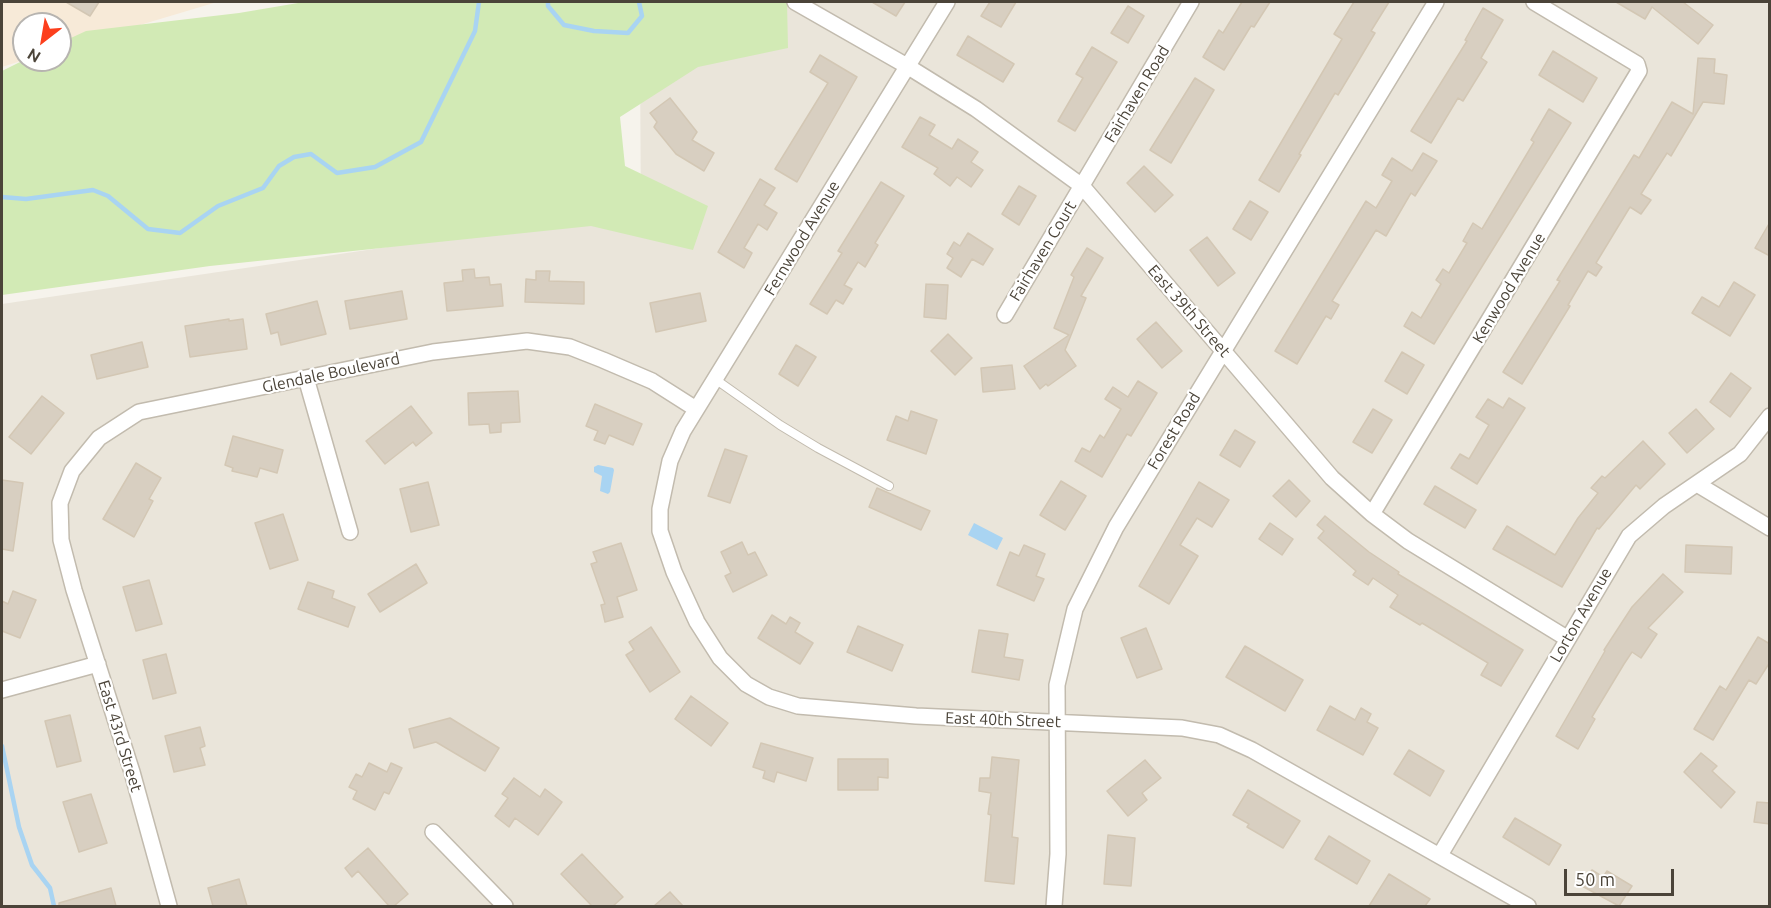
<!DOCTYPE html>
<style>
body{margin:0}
#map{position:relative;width:1771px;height:908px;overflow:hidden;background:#f6f3ec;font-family:Ubuntu,sans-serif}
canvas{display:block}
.frame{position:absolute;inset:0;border:3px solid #4b4439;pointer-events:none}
.north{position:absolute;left:12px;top:12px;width:60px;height:60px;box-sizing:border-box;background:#fff;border:2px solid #b7b4b0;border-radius:50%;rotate:211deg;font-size:16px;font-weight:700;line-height:24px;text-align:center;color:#4b4439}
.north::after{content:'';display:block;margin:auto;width:21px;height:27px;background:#fc3f1d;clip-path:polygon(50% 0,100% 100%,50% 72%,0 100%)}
.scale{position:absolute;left:1564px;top:869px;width:110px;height:27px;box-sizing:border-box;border:3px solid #4b4439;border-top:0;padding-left:8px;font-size:18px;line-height:21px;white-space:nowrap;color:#4b4439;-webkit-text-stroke:4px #fff;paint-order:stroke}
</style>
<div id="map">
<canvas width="1771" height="908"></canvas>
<div class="frame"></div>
<div class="north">N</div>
<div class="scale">50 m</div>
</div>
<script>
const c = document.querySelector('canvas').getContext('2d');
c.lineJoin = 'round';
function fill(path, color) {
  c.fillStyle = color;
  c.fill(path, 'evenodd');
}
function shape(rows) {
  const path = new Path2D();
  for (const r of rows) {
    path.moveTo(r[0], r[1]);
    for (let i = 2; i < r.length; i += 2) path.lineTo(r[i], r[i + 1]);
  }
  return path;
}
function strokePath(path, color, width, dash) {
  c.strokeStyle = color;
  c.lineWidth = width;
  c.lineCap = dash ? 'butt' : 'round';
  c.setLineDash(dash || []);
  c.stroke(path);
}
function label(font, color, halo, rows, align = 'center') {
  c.font = font + ' Ubuntu,sans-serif';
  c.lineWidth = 4.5;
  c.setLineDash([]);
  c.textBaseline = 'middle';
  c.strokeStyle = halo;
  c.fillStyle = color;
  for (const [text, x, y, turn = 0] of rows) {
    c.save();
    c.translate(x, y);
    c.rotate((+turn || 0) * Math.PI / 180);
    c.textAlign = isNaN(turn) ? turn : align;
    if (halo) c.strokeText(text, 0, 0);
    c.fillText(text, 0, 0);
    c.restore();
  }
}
const residential = shape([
 [711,2,1764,2,1770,5,1769,906,2,906,2,304,617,213,641,227,640,52]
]);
const commercial = shape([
 [2,2,217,2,60,49,60,24,24,24,24,60,2,67]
]);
const green = shape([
 [304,2,787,2,788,48,698,67,620,117,625,166,708,206,693,250,591,226,210,266,2,295,2,71,24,60,60,60,60,43,86,31,239,13]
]);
const water = shape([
 [598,465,613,468,614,470,610,492,608,494,600,491,602,476,594,472,594,467],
 [974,523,1003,538,997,550,968,535]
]);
const stream = shape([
 [548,2,548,6,564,25,594,31,628,33,642,16,639,2],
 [2,197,26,199,93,190,108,196,148,229,180,233,218,206,263,188,279,166,294,157,311,154,337,173,375,167,421,142,475,31,479,2],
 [2,746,19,827,32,865,50,888,54,906]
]);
const building = shape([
 [66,2,99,2,90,16,66,2],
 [872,2,905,2,896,16,872,2],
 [990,2,1016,2,1001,27,981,16,990,2],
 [1242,2,1270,2,1254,27,1251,26,1224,70,1203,57,1219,30,1223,33,1242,2],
 [1354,2,1389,2,1371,31,1375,33,1356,65,1338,95,1335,93,1299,154,1301,155,1279,192,1259,180,1342,39,1334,34,1354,2],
 [1616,2,1683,2,1713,25,1698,44,1652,7,1645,19,1616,2],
 [1128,6,1144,16,1128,43,1111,33,1128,6],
 [1483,8,1503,20,1481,58,1487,62,1463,101,1458,98,1431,143,1411,131,1467,41,1465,40,1483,8],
 [968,36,1014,64,1003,82,957,55,968,36],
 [1092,47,1117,62,1075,131,1058,121,1083,78,1076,74,1092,47],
 [1553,51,1597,78,1583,102,1539,75,1553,51],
 [820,55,857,77,797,182,775,169,828,83,810,72,820,55],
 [1698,58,1715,59,1714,73,1727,75,1724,104,1703,102,1671,156,1667,153,1641,194,1651,200,1641,214,1630,207,1596,263,1602,267,1596,276,1588,271,1568,305,1570,306,1522,384,1503,372,1560,281,1557,280,1634,155,1639,158,1672,102,1693,114,1698,58],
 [1195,78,1214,90,1171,163,1150,150,1195,78],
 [670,98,697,132,692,140,714,153,704,171,676,154,654,127,657,122,650,113,670,98],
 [1549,109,1571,123,1434,344,1404,326,1412,312,1421,318,1441,284,1436,280,1443,269,1449,273,1467,243,1463,241,1473,223,1482,229,1534,142,1531,140,1549,109],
 [920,117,935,125,929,135,952,149,958,139,978,152,971,162,983,170,971,187,957,177,950,186,934,174,938,168,902,147,920,117],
 [1423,153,1437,161,1415,196,1411,193,1386,236,1376,230,1332,301,1339,305,1331,319,1326,316,1297,364,1275,351,1366,201,1376,208,1392,181,1382,175,1392,158,1412,171,1423,153],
 [1144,166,1173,195,1155,212,1127,183,1144,166],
 [760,179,775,188,764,205,777,213,767,230,758,224,744,248,752,253,744,268,718,252,760,179],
 [881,182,904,196,875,243,878,245,865,267,858,262,844,285,852,289,843,304,836,300,827,314,810,304,842,253,838,251,881,182],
 [1019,186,1036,196,1019,225,1002,214,1019,186],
 [1250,201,1268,212,1251,240,1233,229,1250,201],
 [1770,222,1770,256,1755,248,1770,222],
 [968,233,993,249,983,265,972,259,961,277,947,268,953,258,947,254,954,242,960,246,968,233],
 [1207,237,1235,273,1218,286,1190,250,1207,237],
 [1087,248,1103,258,1081,296,1086,298,1065,350,1076,366,1048,386,1046,384,1040,389,1024,366,1069,335,1054,328,1074,277,1071,275,1087,248],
 [474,269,475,278,489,277,490,285,501,284,503,306,447,311,444,283,463,281,462,270,474,269],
 [536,271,550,271,549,281,584,282,584,304,525,302,526,279,536,280,536,271],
 [1734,282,1755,295,1730,336,1692,313,1702,297,1719,307,1734,282],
 [926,284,948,285,946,319,924,317,926,284],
 [402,291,407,319,350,329,345,301,402,291],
 [700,293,706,321,656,332,650,303,700,293],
 [317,301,326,334,281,345,278,332,271,334,266,314,317,301],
 [229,319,229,321,243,319,247,349,190,357,185,326,229,319],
 [1156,322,1182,351,1162,368,1137,339,1156,322],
 [948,334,972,358,955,375,931,351,948,334],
 [142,342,148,367,97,379,91,355,142,342],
 [796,345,816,357,798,386,779,374,796,345],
 [1402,352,1424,365,1407,394,1385,381,1402,352],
 [1012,365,1015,389,983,392,981,368,1012,365],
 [1731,373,1751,388,1730,417,1710,402,1731,373],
 [1138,381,1157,393,1131,436,1127,434,1102,477,1075,461,1082,448,1090,452,1100,435,1104,438,1121,409,1105,399,1113,387,1128,397,1138,381],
 [518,391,520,422,501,423,501,432,490,433,489,424,469,425,468,393,518,391],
 [42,396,64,413,31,454,9,437,42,396],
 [1509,398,1525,408,1477,484,1451,468,1460,454,1469,459,1489,425,1476,417,1488,399,1503,408,1509,398],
 [595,404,642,424,633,445,609,435,605,444,594,440,598,431,586,426,595,404],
 [411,406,432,433,416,446,413,442,385,464,366,441,411,406],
 [1373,409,1392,420,1372,453,1353,442,1373,409],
 [1696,409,1714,429,1687,453,1669,433,1696,409],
 [911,411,937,420,926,454,887,440,896,416,908,421,911,411],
 [1235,430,1255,442,1240,467,1220,455,1235,430],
 [233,436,283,450,277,473,260,468,257,477,232,471,233,468,225,465,233,436],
 [1643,441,1665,464,1640,489,1636,485,1599,529,1597,528,1562,587,1493,549,1507,526,1555,555,1578,518,1598,493,1591,488,1602,476,1605,478,1643,441],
 [725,449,747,456,730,503,708,496,725,449],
 [136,463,161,478,149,499,153,501,134,537,103,519,136,463],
 [2,480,23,483,13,551,2,549,2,480],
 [1289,480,1310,501,1296,517,1273,496,1289,480],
 [1061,481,1086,496,1065,530,1040,515,1061,481],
 [428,482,439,525,411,532,400,489,428,482],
 [1199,482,1229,500,1212,527,1197,518,1180,545,1198,556,1169,604,1139,586,1199,482],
 [1435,486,1476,510,1465,528,1424,504,1435,486],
 [877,488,930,511,921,530,869,507,877,488],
 [283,514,298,560,270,569,255,523,283,514],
 [1325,516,1369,552,1399,572,1398,574,1523,650,1501,686,1481,675,1488,663,1422,623,1420,625,1390,607,1398,595,1373,578,1368,585,1353,575,1356,571,1318,538,1324,531,1317,525,1325,516],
 [1270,523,1293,539,1282,555,1259,539,1270,523],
 [742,542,748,555,755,552,767,575,733,592,725,576,731,573,721,552,742,542],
 [621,543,637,590,617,597,623,617,605,622,601,605,605,604,591,564,597,562,593,552,621,543],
 [1024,545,1045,554,1036,576,1044,579,1034,601,997,585,1010,552,1019,556,1024,545],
 [1686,545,1732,547,1731,574,1685,572,1686,545],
 [416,564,427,583,380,612,368,594,416,564],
 [1663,574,1683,592,1648,628,1657,634,1641,658,1632,652,1624,664,1592,717,1595,719,1578,749,1556,736,1605,651,1604,650,1632,607,1663,574],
 [149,580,162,624,136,631,123,587,149,580],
 [308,582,334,591,332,598,355,607,348,627,298,609,308,582],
 [13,591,36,600,20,638,2,631,2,601,8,604,13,591],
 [772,615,786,624,790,617,800,623,795,632,813,643,800,664,758,638,772,615],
 [858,626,903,645,892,671,847,652,858,626],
 [651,627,680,672,650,692,626,655,634,650,629,642,651,627],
 [1146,628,1162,669,1137,678,1121,638,1146,628],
 [979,630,1008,634,1004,657,1023,660,1019,680,972,672,979,630],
 [1758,637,1770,644,1770,662,1756,684,1749,680,1713,740,1694,729,1720,686,1726,690,1758,637],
 [1245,646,1303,680,1285,711,1226,677,1245,646],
 [166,654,176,693,153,699,143,660,166,654],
 [691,696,728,723,711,746,675,719,691,696],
 [1330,706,1355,720,1361,708,1371,714,1367,722,1378,728,1363,755,1317,730,1330,706],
 [70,715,81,761,57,767,45,721,70,715],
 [450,718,499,748,485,771,436,742,414,748,409,729,450,718],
 [200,727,205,746,200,748,205,765,174,772,165,736,200,727],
 [761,743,813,758,806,781,777,772,774,782,763,778,765,771,753,767,761,743],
 [1409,750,1444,771,1430,796,1394,774,1409,750],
 [1701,753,1717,766,1712,771,1735,792,1721,808,1684,772,1701,753],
 [992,757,1019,760,1012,837,1018,838,1014,884,985,881,991,815,988,814,991,793,979,791,980,778,990,778,992,757],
 [838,759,888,759,888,778,878,777,878,790,838,790,838,759],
 [1145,760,1161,778,1142,793,1147,800,1128,816,1107,791,1145,760],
 [369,763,387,772,391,763,402,768,389,794,384,792,375,810,353,799,357,791,349,787,356,774,362,777,369,763],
 [514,778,540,797,545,789,562,802,538,835,515,818,509,827,495,816,508,798,502,794,514,778],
 [1248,790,1300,821,1283,848,1247,827,1249,824,1233,815,1248,790],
 [91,794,107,843,79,852,63,802,91,794],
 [1757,802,1770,803,1770,824,1754,822,1757,802],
 [1515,818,1561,845,1549,865,1503,837,1515,818],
 [1108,835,1135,838,1131,886,1104,884,1108,835],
 [1329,836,1370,861,1357,884,1315,859,1329,836],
 [368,848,408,894,394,906,389,906,358,871,352,877,345,868,368,848],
 [582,854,623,897,613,906,592,906,561,874,582,854],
 [1592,870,1603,877,1607,871,1632,886,1619,906,1582,886,1592,870],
 [1389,874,1430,899,1425,906,1369,906,1389,874],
 [239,879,247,906,213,906,208,888,239,879],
 [111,888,116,906,59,906,59,903,111,888],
 [670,892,683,906,654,906,670,892]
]);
const lane = shape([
 [715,379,780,425,818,448,889,486]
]);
const street = shape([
 [795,2,907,66,976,109,1082,186,1332,478,1372,514,1408,541,1568,639],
 [947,2,683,431,670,461,660,509,660,531,674,572,697,622,720,658,746,684,769,697,798,706,916,716,1182,728,1219,735,1252,750,1528,906],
 [1005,315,1191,2],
 [306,378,350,532],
 [1697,484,1770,528],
 [1372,514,1639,71,1637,64,1534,2],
 [2,690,98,664],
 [433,832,505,906],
 [1440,855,1629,536,1664,506,1740,454,1770,416],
 [169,906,132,772,74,590,61,540,60,503,72,471,99,438,139,412,433,352,527,341,570,347,603,360,652,381,696,409],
 [1054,906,1058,854,1057,685,1075,609,1116,527,1436,2]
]);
const streetNames = [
 ["Fairhaven Road",1137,94,-59],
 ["Fernwood Avenue",802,238,-59],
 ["Fairhaven Court",1043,251,-59],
 ["Kenwood Avenue",1509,288,-59],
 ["East 39th Street",1189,311,49],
 ["Glendale Boulevard",331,373,-12],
 ["Forest Road",1174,431,-59],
 ["Lorton Avenue",1581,615,-60],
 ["East 40th Street",1003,720,2],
 ["East 43rd Street",120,736,73]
];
fill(residential, '#eae5da');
fill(commercial, '#f7ead8');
fill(green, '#d2eab5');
fill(water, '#a9d4f2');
strokePath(stream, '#a9d4f2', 4.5);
fill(building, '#d8cfc1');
strokePath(building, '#d3c7b4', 1.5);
strokePath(lane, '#c2bbae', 10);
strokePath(street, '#c2bbae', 18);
strokePath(lane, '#fff', 8);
strokePath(street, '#fff', 15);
label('16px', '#4b4439', '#fff', streetNames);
</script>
